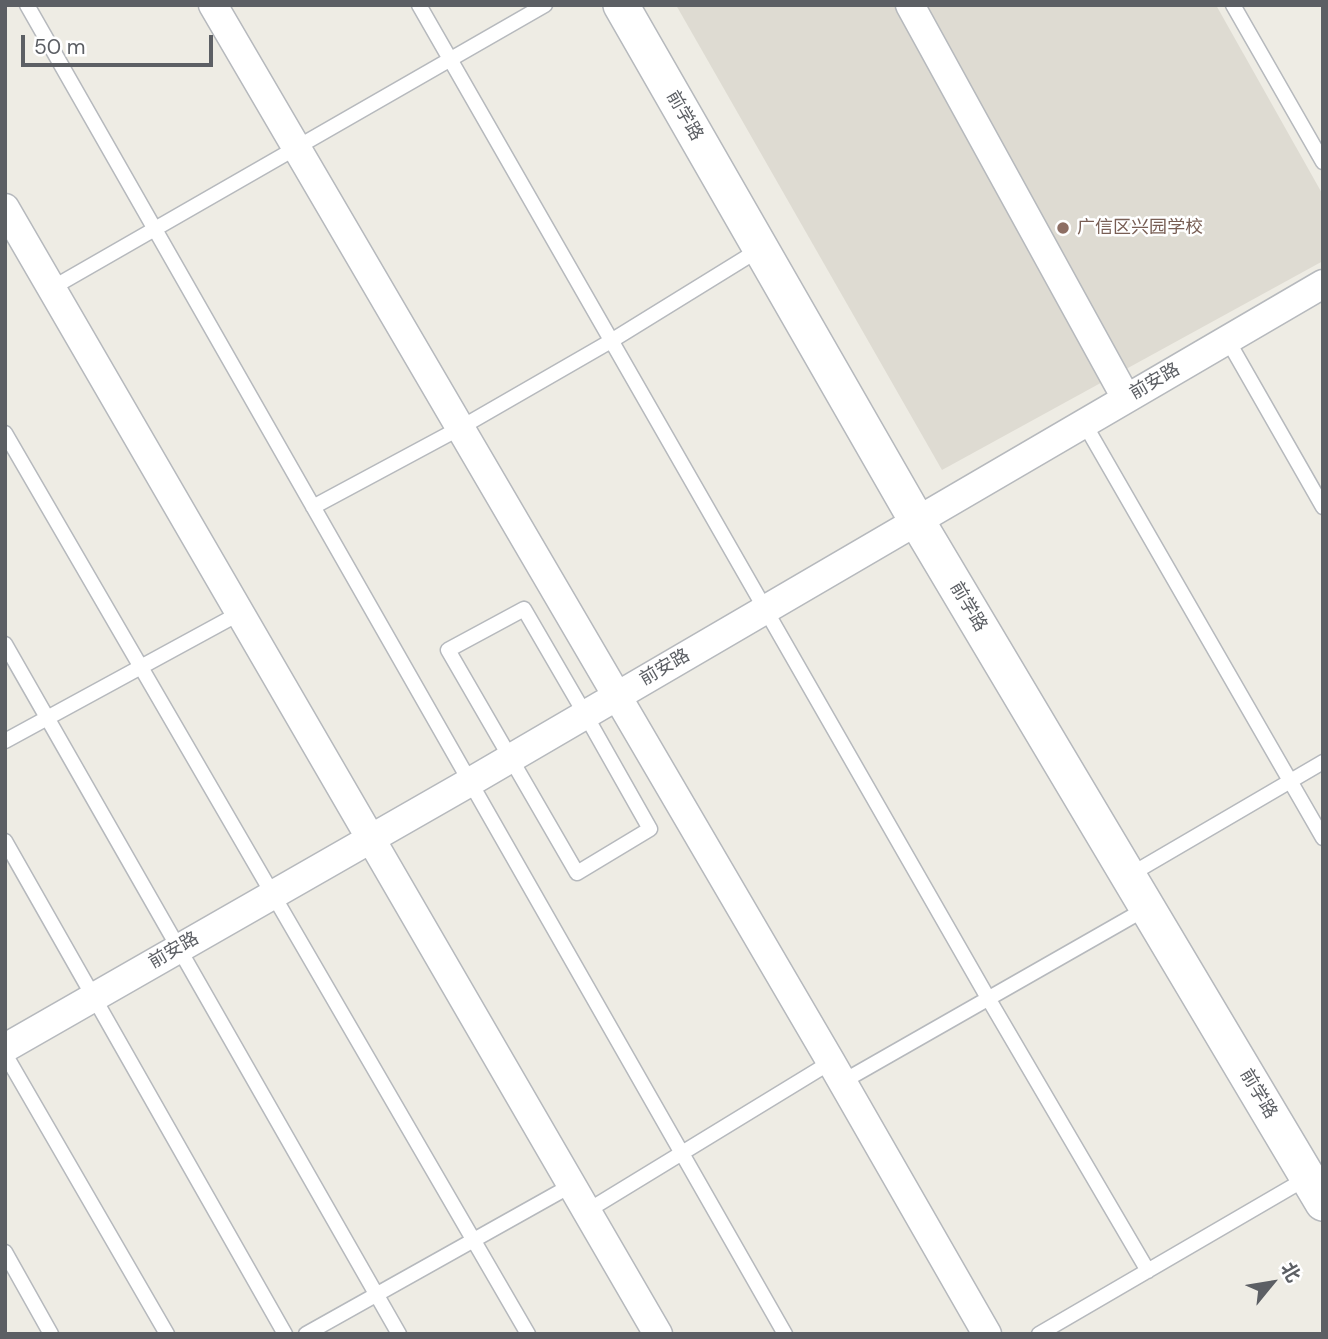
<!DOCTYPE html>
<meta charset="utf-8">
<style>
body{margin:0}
#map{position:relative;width:1328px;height:1339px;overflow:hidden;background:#eeece4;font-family:"DM Sans","Noto Sans SC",sans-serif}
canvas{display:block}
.frame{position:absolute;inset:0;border:7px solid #5c5f64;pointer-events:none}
.north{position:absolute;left:1237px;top:1248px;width:70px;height:70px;-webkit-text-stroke:5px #fff;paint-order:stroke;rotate:60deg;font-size:19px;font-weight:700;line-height:28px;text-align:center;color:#5c5f64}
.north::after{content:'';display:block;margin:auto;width:24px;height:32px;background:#5c5f64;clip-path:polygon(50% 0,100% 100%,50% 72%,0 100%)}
.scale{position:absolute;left:21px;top:35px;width:192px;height:32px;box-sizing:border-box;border:4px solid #5c5f64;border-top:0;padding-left:9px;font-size:21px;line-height:24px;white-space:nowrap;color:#5c5f64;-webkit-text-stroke:5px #fff;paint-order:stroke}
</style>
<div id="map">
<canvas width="1328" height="1339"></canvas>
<div class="frame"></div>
<div class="north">北</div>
<div class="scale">50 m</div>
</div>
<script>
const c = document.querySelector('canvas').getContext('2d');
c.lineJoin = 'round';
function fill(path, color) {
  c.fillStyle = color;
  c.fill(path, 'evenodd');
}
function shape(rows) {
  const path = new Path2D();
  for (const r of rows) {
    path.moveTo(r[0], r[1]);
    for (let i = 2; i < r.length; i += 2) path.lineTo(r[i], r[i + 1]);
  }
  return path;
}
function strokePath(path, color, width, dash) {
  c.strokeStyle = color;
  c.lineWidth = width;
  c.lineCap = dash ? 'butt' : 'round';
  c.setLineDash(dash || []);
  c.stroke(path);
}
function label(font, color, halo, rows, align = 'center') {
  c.font = font + ' "DM Sans","Noto Sans SC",sans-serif';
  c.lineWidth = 5;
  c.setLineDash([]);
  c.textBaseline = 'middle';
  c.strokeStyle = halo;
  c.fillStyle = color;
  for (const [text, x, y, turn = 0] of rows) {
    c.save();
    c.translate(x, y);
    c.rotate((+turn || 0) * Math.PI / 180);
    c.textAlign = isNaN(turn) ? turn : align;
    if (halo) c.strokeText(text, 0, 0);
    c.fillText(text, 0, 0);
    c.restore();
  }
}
const education = shape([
 [676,5,1216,5,1323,195,1323,261,942,470]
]);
const service = shape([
 [27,5,785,1334],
 [419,5,988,998,1148,1271],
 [1233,5,1323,162],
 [52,288,545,5],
 [1227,339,1323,507],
 [1084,423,1323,838],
 [5,433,528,1334],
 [313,507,460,428,611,341,760,249],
 [524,609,585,714,650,829,577,873,448,650,524,609],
 [5,644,399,1334],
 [5,741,240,613],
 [5,841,285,1334],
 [1128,876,1323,762],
 [5,1054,167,1334],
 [842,1082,1147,908],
 [587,1211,831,1062],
 [5,1252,51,1334],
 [306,1334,572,1185],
 [1039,1334,1307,1178]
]);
const minor = shape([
 [213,5,831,1062,987,1334],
 [910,5,1126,398],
 [5,208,658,1334],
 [5,1048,470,782,1323,284]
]);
const tertiary = shape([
 [621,5,917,521,1323,1203]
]);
const markers = [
 [1063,228,7,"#8d6e63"]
];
const streetNames = [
 ["前学路",684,116,60],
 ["前安路",1155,382,-30],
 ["前学路",968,607,59],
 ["前安路",665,668,-30],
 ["前安路",174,951,-30],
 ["前学路",1258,1094,59]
];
const educationNames = [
 ["广信区兴园学校",1077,228]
];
fill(education, '#dedbd2');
strokePath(service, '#b6b9bd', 17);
strokePath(minor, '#b6b9bd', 31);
strokePath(tertiary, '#b6b9bd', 38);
strokePath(service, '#fff', 14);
strokePath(minor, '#fff', 28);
strokePath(tertiary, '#fff', 35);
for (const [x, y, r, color] of markers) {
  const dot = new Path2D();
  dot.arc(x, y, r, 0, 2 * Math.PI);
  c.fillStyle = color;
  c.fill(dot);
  strokePath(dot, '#fff', 2.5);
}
label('18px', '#5c5f64', '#fff', streetNames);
label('18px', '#785e54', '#fff', educationNames, 'left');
</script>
